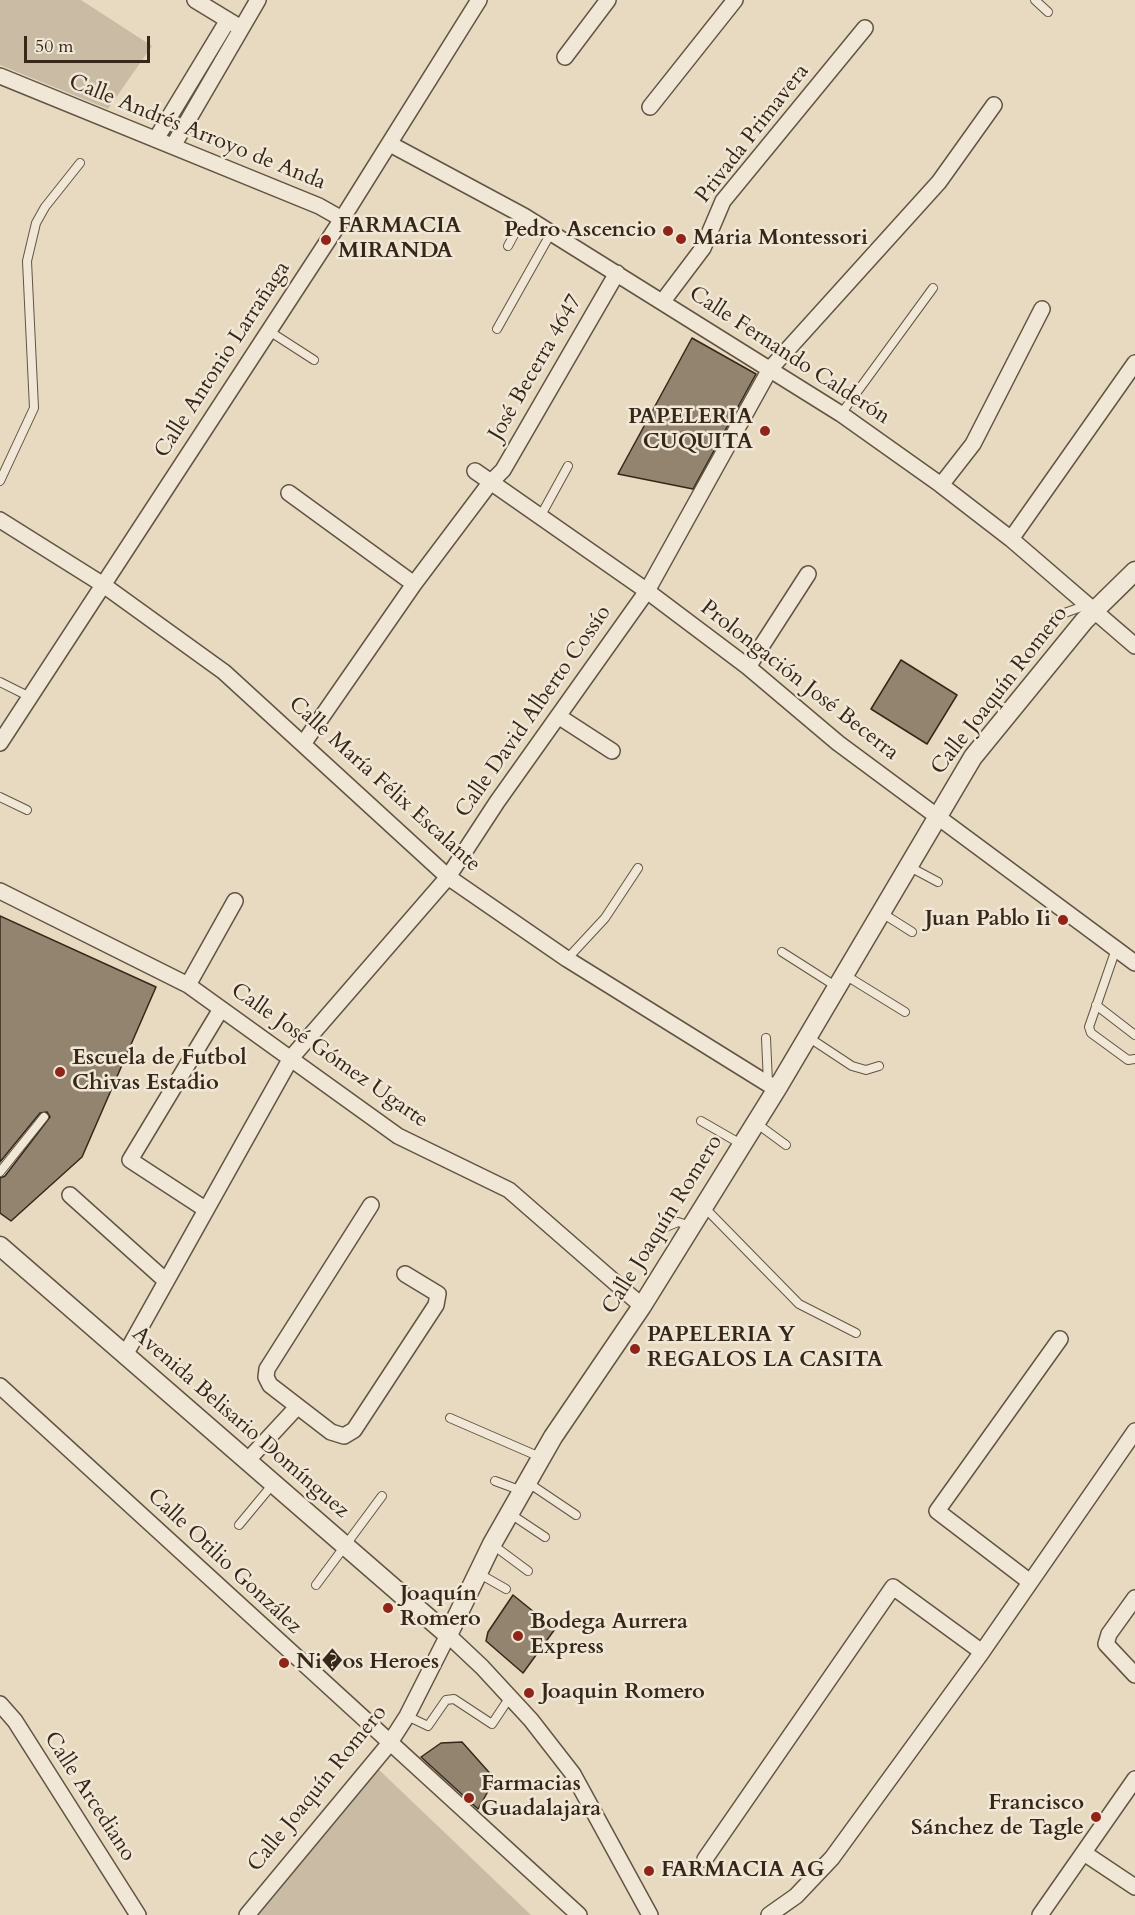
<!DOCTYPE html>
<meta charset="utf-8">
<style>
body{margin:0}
#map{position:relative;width:1135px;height:1915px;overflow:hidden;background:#e8dac0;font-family:Cardo,serif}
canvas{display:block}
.scale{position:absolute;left:24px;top:36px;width:126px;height:27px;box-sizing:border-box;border:3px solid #362719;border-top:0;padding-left:8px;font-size:18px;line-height:21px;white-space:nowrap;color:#362719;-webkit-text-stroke:4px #f0e7d6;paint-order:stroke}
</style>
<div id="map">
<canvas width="1135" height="1915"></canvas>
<div class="scale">50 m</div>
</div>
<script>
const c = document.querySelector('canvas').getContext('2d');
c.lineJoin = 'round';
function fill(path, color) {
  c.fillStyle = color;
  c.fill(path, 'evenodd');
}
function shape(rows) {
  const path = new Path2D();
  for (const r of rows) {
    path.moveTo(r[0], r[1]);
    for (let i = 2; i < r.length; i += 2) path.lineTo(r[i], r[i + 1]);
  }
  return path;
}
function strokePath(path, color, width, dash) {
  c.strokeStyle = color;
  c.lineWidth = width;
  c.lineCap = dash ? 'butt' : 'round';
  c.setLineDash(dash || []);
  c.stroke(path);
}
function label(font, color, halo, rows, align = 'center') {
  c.font = font + ' Cardo,serif';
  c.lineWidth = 5;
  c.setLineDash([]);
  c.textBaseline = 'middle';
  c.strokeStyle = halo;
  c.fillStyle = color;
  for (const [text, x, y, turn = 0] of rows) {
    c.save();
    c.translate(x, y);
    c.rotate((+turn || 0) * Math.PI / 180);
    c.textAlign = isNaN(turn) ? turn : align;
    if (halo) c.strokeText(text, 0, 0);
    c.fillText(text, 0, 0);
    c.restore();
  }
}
const green = shape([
 [0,0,81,0,152,46,108,109,0,65],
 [375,1766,531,1915,255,1915]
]);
const building = shape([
 [692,338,756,374,693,489,618,474,692,338],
 [901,660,957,695,927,744,871,709,901,660],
 [0,916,156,987,82,1157,11,1221,0,1213,0,1178,5,1176,50,1117,47,1112,40,1113,0,1162,0,916],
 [513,1595,555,1629,523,1673,486,1641,488,1632,513,1595],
 [462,1742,495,1779,478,1809,421,1757,441,1743,462,1742]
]);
const service = shape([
 [1035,0,1048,12],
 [508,246,524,216],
 [497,329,551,233],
 [269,331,314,360],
 [841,414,933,288],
 [0,481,34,408,27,261,36,223,45,207,80,163],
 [540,517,568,466],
 [1056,616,1087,605],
 [0,682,28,696],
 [0,797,27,810],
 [908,866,938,882],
 [882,913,912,932],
 [1116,949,1089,1027,1091,1033,1128,1060,1135,1059],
 [782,952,837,987],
 [567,959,605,918,638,868],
 [845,975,905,1012],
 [1096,1005,1135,1035],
 [808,1037,852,1066,866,1070,879,1066],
 [766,1038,768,1083],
 [701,1121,741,1144],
 [756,1123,786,1145],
 [0,1172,44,1117],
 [704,1207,799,1304,856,1333],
 [659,1230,678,1222,691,1226],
 [450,1418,540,1457],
 [495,1481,522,1491],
 [527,1482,576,1515],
 [509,1513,545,1537],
 [239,1525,273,1484],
 [493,1545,528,1571],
 [478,1573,506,1589],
 [316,1585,382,1496],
 [407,1716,428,1726,446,1700,454,1699,492,1724,510,1697]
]);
const minor = shape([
 [195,0,236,25],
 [565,57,608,0],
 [0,76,319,206,342,219],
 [650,107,735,0],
 [156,139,228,20],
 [390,144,524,216,841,414,941,485,1011,539,1135,646],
 [173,146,258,0],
 [663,301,703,248,723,201,865,28],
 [475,471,647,591,748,667,838,743,1135,963],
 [941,485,973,444,1042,309],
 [289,493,414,584],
 [0,520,102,584,224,672,448,877,567,959,768,1084,778,1087],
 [1011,539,1135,363],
 [748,667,808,574],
 [558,716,612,751],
 [0,743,342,219,479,0],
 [303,744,414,584,490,483,503,470,617,273],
 [0,891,188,985,398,1136,509,1190,642,1306],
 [188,985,235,901],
 [70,1195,166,1281],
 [371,1205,267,1369,266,1377,270,1385,331,1432,344,1436,354,1430,436,1305,438,1294,405,1274],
 [205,1209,130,1160,221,1009],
 [125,1355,291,1058,448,877,497,802,647,591,770,369,939,182,994,105],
 [0,1386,579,1915],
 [247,1461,297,1407],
 [1030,1582,937,1511,1060,1339],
 [1135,1598,1109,1634,1106,1644,1135,1675],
 [0,1704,15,1721,138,1915],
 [1084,1853,1135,1887],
 [705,1859,893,1587,982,1652],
 [247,1915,389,1744,407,1716,448,1635,482,1667,531,1720,573,1774,650,1915],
 [769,1915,796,1896,832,1858,982,1652,1135,1431],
 [1040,1915,1135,1779]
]);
const tertiary = shape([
 [0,1246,448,1635,492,1544,553,1437,642,1306,778,1087,973,757,1084,621,1135,571]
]);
const markers = [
 [668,231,6,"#8f2418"],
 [681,239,6,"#8f2418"],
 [326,240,6,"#8f2418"],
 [765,431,6,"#8f2418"],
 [1063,920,6,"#8f2418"],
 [60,1072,6,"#8f2418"],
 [635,1349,6,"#8f2418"],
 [388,1608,6,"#8f2418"],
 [518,1636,6,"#8f2418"],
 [284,1663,6,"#8f2418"],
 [529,1693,6,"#8f2418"],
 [469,1798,6,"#8f2418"],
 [1096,1817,6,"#8f2418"],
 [649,1871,6,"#8f2418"]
];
const streetNames = [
 ["Calle Andrés Arroyo de Anda",197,133,22],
 ["Privada Primavera",753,134,-52],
 ["Calle Fernando Calderón",789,356,33],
 ["Calle Antonio Larrañaga",223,360,-57],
 ["José Becerra 4647",536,368,-60],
 ["Prolongación José Becerra",799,681,38],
 ["Calle Joaquín Romero",1000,691,-52],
 ["Calle David Alberto Cossío",534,712,-55],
 ["Calle María Félix Escalante",384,785,42],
 ["Calle José Gómez Ugarte",329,1056,35],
 ["Calle Joaquín Romero",663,1225,-58],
 ["Avenida Belisario Domínguez",240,1423,41],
 ["Calle Otilio González",224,1562,43],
 ["Calle Joaquín Romero",318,1789,-51],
 ["Calle Arcediano",89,1797,57]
];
const poiNames = [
 ["FARMACIA",338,227],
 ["MIRANDA",338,252],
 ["Pedro Ascencio",656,231,"right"],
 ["Maria Montessori",693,239],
 ["PAPELERIA",753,418,"right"],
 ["CUQUITA",753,443,"right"],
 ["Juan Pablo Ii",1051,920,"right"],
 ["Escuela de Futbol",72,1059],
 ["Chivas Estadio",72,1084],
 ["PAPELERIA Y",647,1336],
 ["REGALOS LA CASITA",647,1361],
 ["Joaquín",400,1595],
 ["Romero",400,1620],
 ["Bodega Aurrera",530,1623],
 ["Express",530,1648],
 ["Ni�os Heroes",296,1663],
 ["Joaquin Romero",541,1693],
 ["Farmacias",481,1785],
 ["Guadalajara",481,1810],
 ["Francisco",1084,1804,"right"],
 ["Sánchez de Tagle",1084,1829,"right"],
 ["FARMACIA AG",661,1871]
];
fill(green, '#cabca4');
fill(building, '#938470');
strokePath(building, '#362719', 1.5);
strokePath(service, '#625443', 10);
strokePath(minor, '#625443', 18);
strokePath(tertiary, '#625443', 21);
strokePath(service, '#f0e7d6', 8);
strokePath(minor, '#f0e7d6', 15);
strokePath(tertiary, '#f0e7d6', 18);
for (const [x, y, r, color] of markers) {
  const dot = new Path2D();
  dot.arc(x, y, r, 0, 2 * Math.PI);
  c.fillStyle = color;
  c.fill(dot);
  strokePath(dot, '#f0e7d6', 2);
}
label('22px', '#362719', '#f0e7d6', streetNames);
label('bold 22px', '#362719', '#f0e7d6', poiNames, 'left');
</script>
